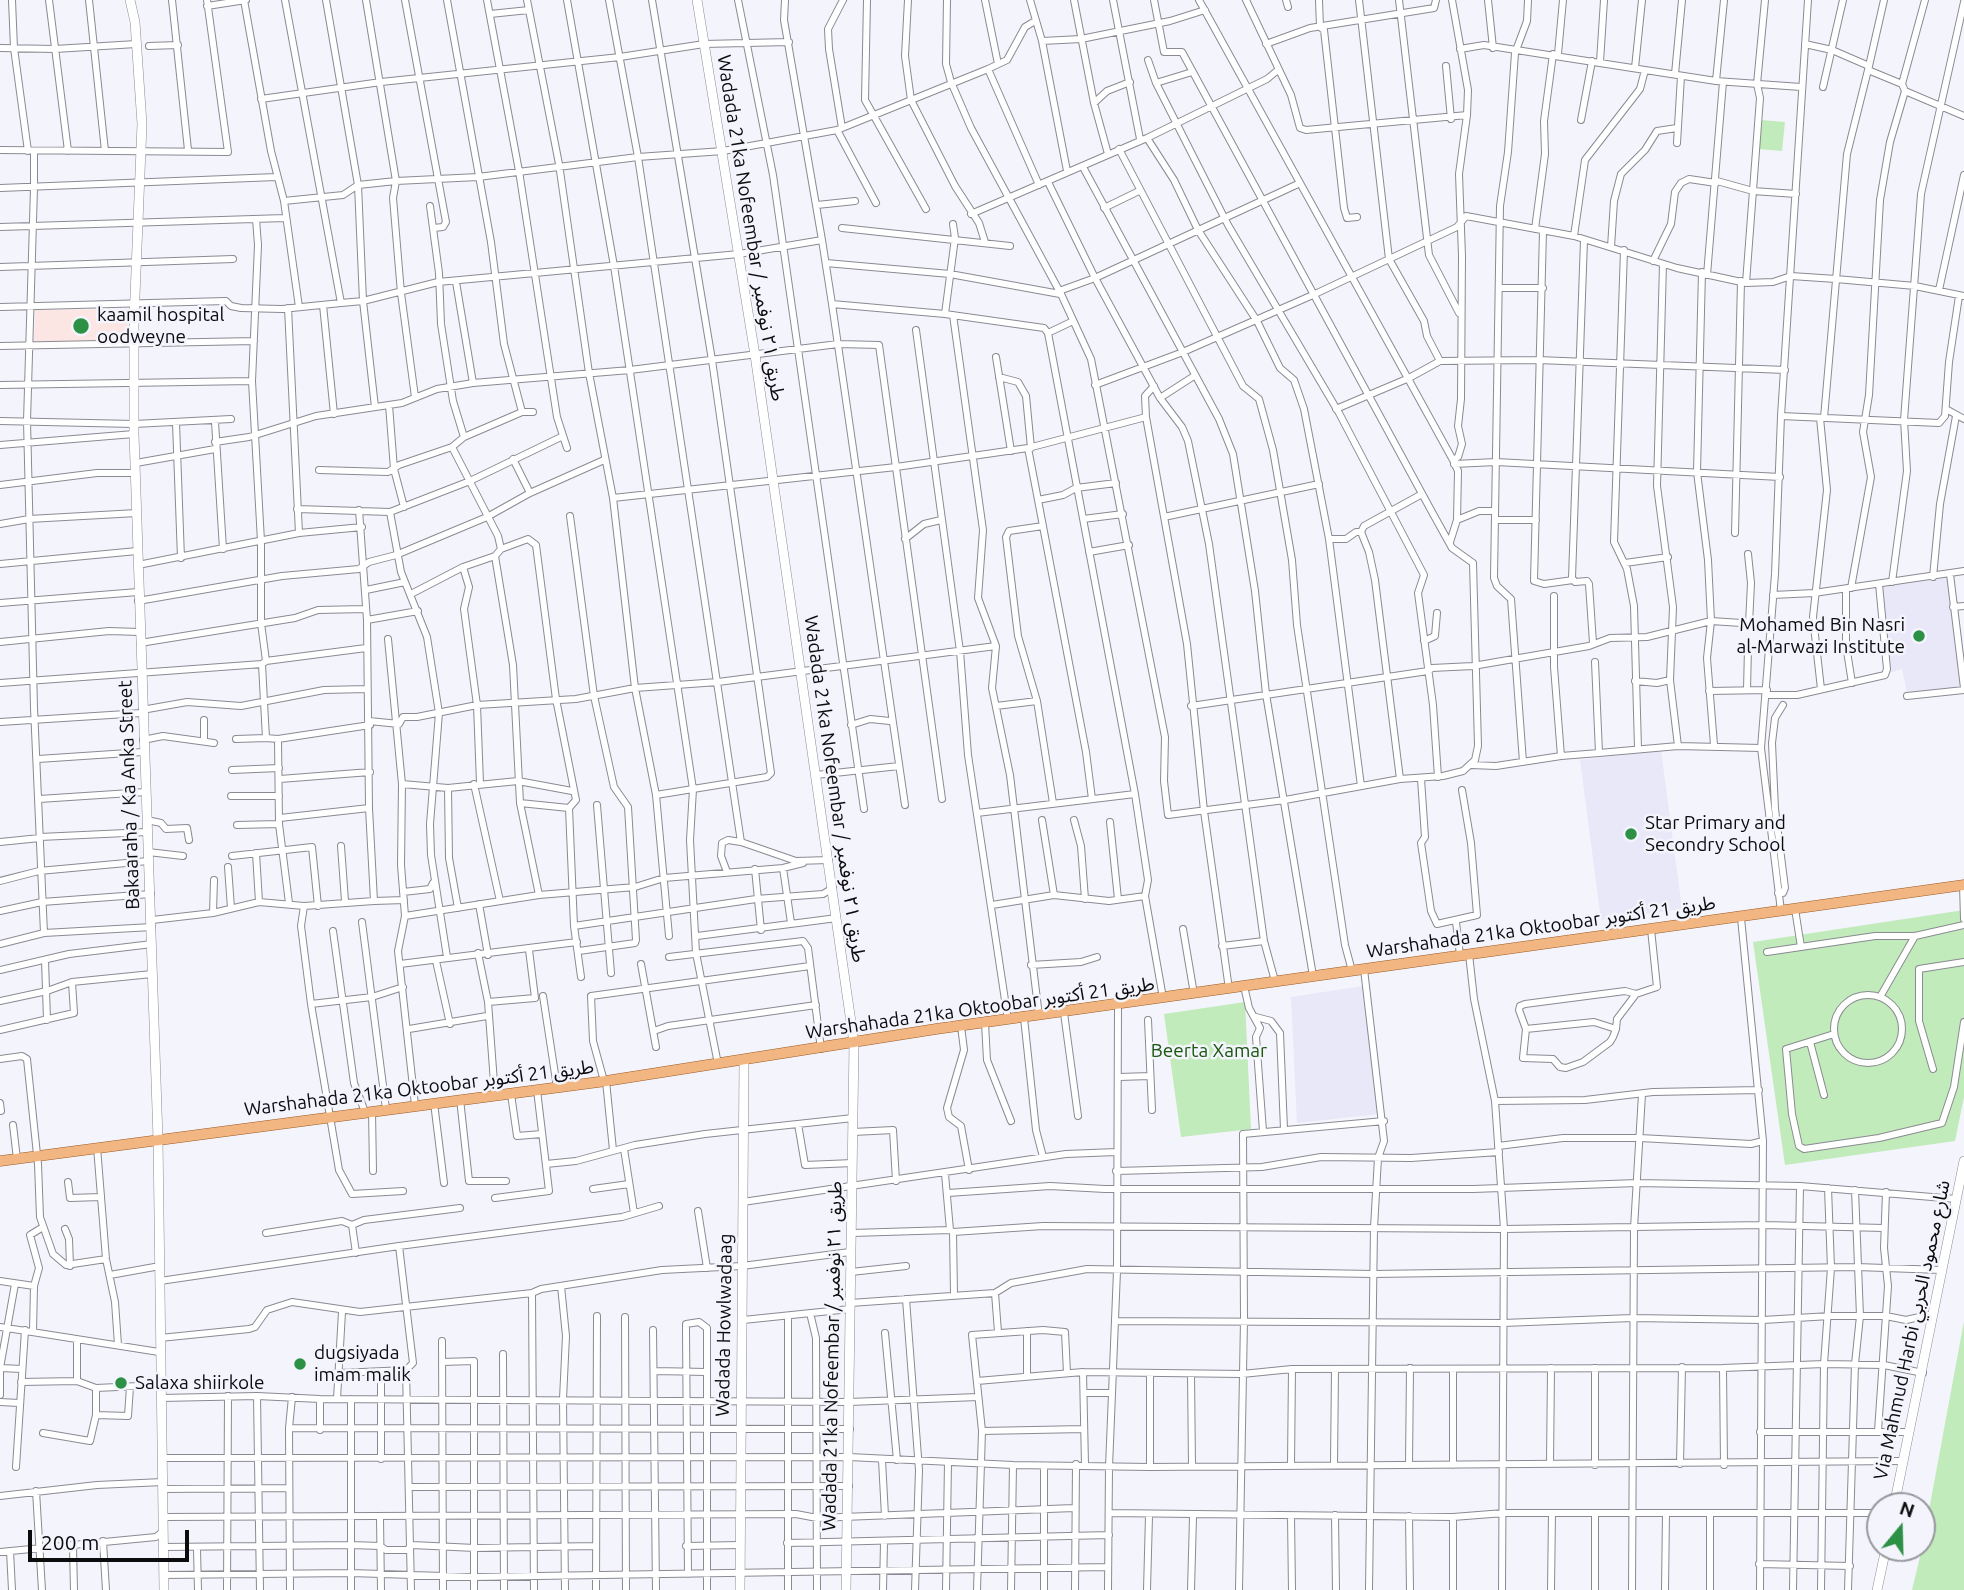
<!DOCTYPE html>
<meta charset="utf-8">
<style>
body{margin:0}
#map{position:relative;width:1964px;height:1590px;overflow:hidden;background:#f4f4fd;font-family:Ubuntu,sans-serif}
canvas{display:block}
.north{position:absolute;left:1866px;top:1492px;width:70px;height:70px;box-sizing:border-box;background:#f4f4fd;border:2px solid #97979d;border-radius:50%;rotate:19deg;font-size:19px;font-weight:700;line-height:28px;text-align:center;color:#0c0c0e}
.north::after{content:'';display:block;margin:auto;width:24px;height:32px;background:#2d9145;clip-path:polygon(50% 0,100% 100%,50% 72%,0 100%)}
.scale{position:absolute;left:28px;top:1530px;width:161px;height:32px;box-sizing:border-box;border:4px solid #0c0c0e;border-top:0;padding-left:9px;font-size:21px;line-height:24px;white-space:nowrap;color:#0c0c0e;-webkit-text-stroke:5px #f4f4fd;paint-order:stroke}
</style>
<div id="map">
<canvas width="1964" height="1590"></canvas>
<div class="north">N</div>
<div class="scale">200 m</div>
</div>
<script>
const c = document.querySelector('canvas').getContext('2d');
c.lineJoin = 'round';
function fill(path, color) {
  c.fillStyle = color;
  c.fill(path, 'evenodd');
}
function shape(rows) {
  const path = new Path2D();
  for (const r of rows) {
    if (r.length === 3) {
      path.moveTo(r[0] + r[2], r[1]);
      path.arc(r[0], r[1], r[2], 0, 2 * Math.PI);
      continue;
    }
    path.moveTo(r[0], r[1]);
    for (let i = 2; i < r.length; i += 2) path.lineTo(r[i], r[i + 1]);
  }
  return path;
}
function strokePath(path, color, width, dash) {
  c.strokeStyle = color;
  c.lineWidth = width;
  c.lineCap = dash ? 'butt' : 'round';
  c.setLineDash(dash || []);
  c.stroke(path);
}
function label(font, color, halo, rows, align = 'center') {
  c.font = font + ' Ubuntu,"Noto Sans Arabic",sans-serif';
  c.lineWidth = 5;
  c.setLineDash([]);
  c.textBaseline = 'middle';
  c.strokeStyle = halo;
  c.fillStyle = color;
  for (const [text, x, y, turn = 0] of rows) {
    c.save();
    c.translate(x, y);
    c.rotate((+turn || 0) * Math.PI / 180);
    c.textAlign = isNaN(turn) ? turn : align;
    if (halo) c.strokeText(text, 0, 0);
    c.fillText(text, 0, 0);
    c.restore();
  }
}
const built = shape([
 [1947,577,1963,688,1907,692,1902,669,1889,673,1880,586],
 [1661,750,1682,909,1601,920,1580,760],
 [1363,986,1379,1114,1297,1123,1291,997]
]);
const medical = shape([
 [129,309,128,342,34,344,35,310]
]);
const green = shape([
 [1761,120,1785,122,1782,151,1759,149],
 [1964,910,1964,1097,1955,1141,1785,1165,1753,942],
 [1245,1002,1251,1129,1181,1137,1164,1014],
 [1964,1321,1964,1590,1912,1590,1922,1548]
]);
const street = shape([
 [12,0,14,48,28,151],
 [49,0,68,151],
 [89,0,105,151],
 [172,0,188,150],
 [244,0,271,151,284,201,299,307],
 [285,0,341,303,363,301,438,282,739,254,822,240,832,304,945,314,1044,328,1048,333,1135,794,1148,880,1145,896,1163,998],
 [326,0,358,185,396,181,393,198,401,293,415,397],
 [366,0,396,181,478,177,638,157,741,842,796,861,829,860],
 [405,0,446,222,443,227,433,228],
 [447,0,491,242,504,344,522,412],
 [487,0,519,171,557,417,567,448],
 [527,0,559,164,589,373,613,498,635,688,656,795,669,936],
 [567,0,614,266,693,789,690,840,696,953,718,1064],
 [609,0,638,157,723,151,837,130,988,69,1039,185],
 [652,0,712,360,771,773,767,777,656,795],
 [738,0,773,175,864,809],
 [785,0,784,20,822,240],
 [867,0,865,100,926,209],
 [908,0,905,56,911,100,955,186,979,223,985,242],
 [947,0,946,64,951,82,971,128,1061,294,1091,359,1165,737,1164,781,1168,815,1285,800,1400,779,1443,776,1463,771,1475,760,1478,746,1473,563,1452,548,1432,512,1182,52,1164,52,1154,0],
 [985,0,998,64],
 [1030,0,1042,41,1067,171],
 [1074,0,1094,103,1108,154],
 [1113,0,1140,139],
 [1199,0,1453,460,1458,471,1457,520,1450,542],
 [1246,0,1291,95,1300,128,1306,130,1467,115,1468,90,1452,0],
 [1286,0,1288,7],
 [1319,0,1320,27,1324,30,1344,208,1347,218,1357,217],
 [1359,0,1389,259,1424,321,1427,336,1440,361],
 [1399,0,1429,255,1459,313],
 [1488,0,1493,48],
 [207,6,246,0],
 [490,14,529,10],
 [1042,41,1081,39,1170,21,1205,10],
 [1266,44,1310,28,1434,8,1436,0],
 [1805,44,1832,50,1869,66,1868,70,1902,84,1905,91,1964,116],
 [149,46,178,45],
 [0,48,55,49,136,44],
 [1460,49,1484,45,1716,81,1801,87],
 [1558,54,1563,0],
 [1148,60,1156,83,1228,225,1339,413,1424,575,1418,593,1433,705,1438,777],
 [1600,62,1604,0],
 [1446,66,1451,119],
 [1869,66,1884,0],
 [1635,68,1642,0],
 [988,69,1007,60,1025,27,1035,21],
 [1675,74,1682,0],
 [1716,81,1724,0],
 [1156,83,1192,72],
 [1902,84,1925,0],
 [1823,87,1843,0],
 [261,99,381,82,620,57,704,44,789,42],
 [1094,103,1107,91,1130,82],
 [1581,120,1592,61],
 [842,128,829,49,828,29,843,0],
 [837,130,876,203],
 [1147,138,1174,180,1198,230,1257,321,1280,368,1294,380,1304,409,1329,539,1361,786],
 [1677,143,1681,76],
 [1119,149,1243,386,1259,399,1273,450,1292,560,1297,625,1345,945,1352,971],
 [0,150,228,152,207,0],
 [1083,167,1219,419,1233,454,1255,591,1266,694,1313,976],
 [1717,181,1753,191,1796,194],
 [1048,182,1095,278,1160,398,1182,427,1188,441,1209,544,1264,941,1275,981],
 [34,185,34,152],
 [358,185,363,301,375,407],
 [0,188,276,177],
 [34,188,27,421,34,708,44,933],
 [284,201,343,195,358,185],
 [817,205,855,201],
 [430,206,439,273,441,324,453,401,464,437],
 [1104,208,1139,191],
 [971,214,1147,138,1267,79,1278,70],
 [256,219,258,245,252,381,261,541,261,623,266,661,262,664,264,702,266,738,278,739,279,824,289,903],
 [0,227,285,218],
 [842,228,1010,246],
 [1535,229,1545,154,1544,121,1553,54],
 [1543,231,1534,581,1544,584,1573,580],
 [1574,236,1585,160,1640,89,1645,70],
 [1584,240,1572,578,1575,582,1587,581,1589,584,1593,643],
 [1611,247,1614,201,1621,174,1645,150,1657,131,1677,128],
 [1624,250,1614,542,1627,569,1634,606,1638,748],
 [1653,261,1671,224,1675,192,1681,183,1689,179,1716,183],
 [826,263,950,274,1060,294],
 [1663,264,1657,486,1673,607,1670,680,1678,746],
 [0,267,233,259],
 [1702,272,1697,472,1708,560,1711,621,1707,658,1714,745],
 [1707,275,1723,82],
 [456,282,473,383],
 [1746,283,1760,98,1757,84,1765,0],
 [1500,288,1543,288],
 [1939,290,1964,175],
 [1059,291,1095,278,1298,184],
 [832,304,905,805],
 [323,305,334,414],
 [0,307,226,301,231,306,241,308,282,309,341,303],
 [288,308,299,533],
 [945,314,955,238,953,224],
 [953,315,983,530,978,598,996,646,992,688,1010,775,1039,1016],
 [916,330,960,651,968,755,1008,1020],
 [1048,333,1073,321],
 [0,346,254,341],
 [996,357,1011,451],
 [999,377,1018,382,1026,396,1031,448],
 [0,385,252,381],
 [1095,385,1183,352,1315,294,1457,227,1466,216,1574,236,1677,268,1746,283,1773,282,1791,276,1836,279,1915,286,1964,296],
 [1154,386,1145,396,1146,417,1187,644,1204,811,1229,989],
 [1160,398,1194,376],
 [389,405,394,469,404,507],
 [1336,409,1409,378,1440,361,1538,360,1785,370],
 [1946,409,1964,419],
 [1781,416,1939,423,1945,416,1949,362,1959,296],
 [1820,418,1827,490,1813,617,1821,689],
 [1824,418,1847,154,1868,70],
 [0,421,134,424,231,419],
 [215,422,223,549],
 [176,423,181,558],
 [215,442,249,437,316,416,402,403,437,389,473,383,630,370,838,344,879,345,942,799],
 [0,445,134,434],
 [452,447,498,536,501,549],
 [1028,448,1038,500],
 [513,459,530,493],
 [1453,460,1458,457,1462,444,1458,426,1461,399,1462,256,1459,174,1467,115],
 [136,463,215,449],
 [1454,464,1496,462,1780,477],
 [319,470,388,472,399,465,452,447,464,437,522,412,533,412],
 [0,485,97,473,136,473],
 [613,498,896,467,1028,448,1146,417],
 [297,509,390,512,470,481,561,437],
 [359,510,367,620,369,808,374,901,404,900],
 [390,512,401,572,427,637,439,713,430,824,431,855,447,957],
 [570,516,594,696,614,787,628,807,636,940,635,943,579,951],
 [1164,517,1319,484],
 [1083,519,1123,514],
 [1457,520,1479,511,1495,511],
 [1495,520,1536,520],
 [0,524,29,519,137,513],
 [1043,526,1009,531,1006,537,1018,636,1037,701,1053,803],
 [1361,532,1369,552,1375,580,1400,779],
 [1735,533,1741,281],
 [905,539,924,524,941,520],
 [1329,539,1346,539,1356,532,1361,532,1364,526,1422,494],
 [1089,552,1129,545],
 [1748,554,1751,583,1749,624],
 [495,556,513,665,520,803,539,895],
 [1625,563,1668,557],
 [0,564,137,551],
 [138,565,299,533,362,527],
 [463,567,469,587,464,609,477,705,480,783],
 [1950,574,1964,688],
 [1933,577,1940,504,1956,416],
 [1892,582,1907,471,1904,420,1921,194,1964,2],
 [1851,588,1871,477,1863,432,1869,395,1880,200,1890,142,1905,91],
 [1846,589,1846,645,1852,683],
 [366,590,405,582],
 [411,594,463,567,495,556,501,549,528,539,536,545,556,699,576,800,569,808,520,803],
 [1773,595,1814,593,1964,571],
 [138,601,282,576,359,569,369,562,396,555,487,517,530,493,604,460],
 [0,603,138,592],
 [1953,607,1964,606],
 [367,620,418,611],
 [388,639,402,784,401,865,405,916,398,951,415,1105],
 [1424,641,1435,636,1437,613],
 [0,642,109,631,139,632],
 [140,643,295,618,318,610,365,609],
 [266,661,366,648],
 [1595,662,1599,753,1678,746,1761,748],
 [1635,681,1657,683,1670,680],
 [0,683,262,664],
 [1747,690,1748,647],
 [1709,691,1767,690],
 [1767,695,1797,695,1885,675,1887,669,1879,584],
 [1907,696,1964,690],
 [996,706,1037,701],
 [1191,706,1428,671,1432,668,1473,666,1589,646,1610,638,1647,637,1711,621,1772,625],
 [142,710,187,702,241,706,324,690,367,689],
 [369,721,399,724,403,717,417,717,477,705,576,699,635,688,718,682,996,646],
 [0,722,142,713],
 [851,725,870,719,890,721],
 [236,739,266,738],
 [278,739,370,725],
 [143,740,163,736,214,743],
 [204,741,204,720],
 [1561,756,1599,753],
 [38,759,143,752],
 [1523,762,1511,599,1497,586,1494,578,1500,206,1508,152,1515,53,1527,21,1528,0],
 [1471,765,1496,766,1561,756,1554,667,1554,596],
 [232,770,279,768],
 [816,775,899,766],
 [280,779,370,772],
 [1421,779,1425,837,1421,843,1431,911,1437,924,1477,915,1471,843,1462,790],
 [402,784,448,788,518,781,572,791],
 [474,784,500,901],
 [448,788,449,858,458,908],
 [231,796,279,796],
 [39,799,146,792],
 [1092,799,1086,752,1038,500,1063,495,1076,488,1116,483],
 [597,805,611,973],
 [569,808,574,926,581,977],
 [977,813,1135,794],
 [280,818,369,808],
 [147,820,161,823,166,829,187,828,189,840],
 [1042,820,1054,895],
 [1074,820,1081,846,1085,899],
 [1110,822,1118,899],
 [237,825,279,824],
 [40,837,147,832],
 [0,842,40,838],
 [341,846,345,901],
 [148,852,183,856],
 [256,853,259,902],
 [232,856,312,847,318,906],
 [228,867,231,908],
 [783,868,791,923],
 [755,869,761,930],
 [727,872,721,856,722,843,728,840,741,842],
 [0,881,39,871,148,861],
 [1963,885,1964,919],
 [403,892,430,889,433,883],
 [1778,893,1783,893,1785,888,1775,809,1772,743,1775,718,1783,705],
 [479,904,488,955],
 [992,905,1054,895,1109,901,1145,896],
 [304,906,301,926,311,1004,339,1170,352,1194,403,1191],
 [1795,909,1801,947],
 [0,911,42,902,151,894],
 [1781,911,1761,748,1775,574,1781,416,1808,0],
 [213,913,214,880],
 [405,916,539,895,635,887,664,878,783,868,803,863],
 [1741,918,1763,1141,1760,1590],
 [152,920,213,913,259,902,304,906,374,901],
 [362,922,386,1109],
 [1456,922,1460,955],
 [574,926,756,899,823,894,833,888],
 [1183,929,1194,994],
 [333,931,354,1083,365,1112],
 [697,936,837,918],
 [0,944,44,933,152,927],
 [1222,946,1264,941],
 [1767,952,1875,936,1915,936,1964,925],
 [478,953,488,1002,495,1096],
 [1469,954,1474,999,1495,1101,1585,1100,1653,1092,1759,1090],
 [669,957,803,941,808,948,821,1049],
 [45,960,47,1020],
 [436,961,450,1024],
 [400,964,577,942],
 [641,964,656,1047],
 [1031,965,1081,962,1097,957],
 [1364,969,1384,1141,1378,1158,1374,1228,1369,1590],
 [0,970,69,954,152,944],
 [1244,986,1249,1008,1260,1028,1256,1037,1263,1131],
 [1868,1029,34],
 [543,996,557,1087],
 [1880,997,1915,936],
 [0,1001,47,991,72,982,152,974],
 [488,1002,535,998,529,950],
 [311,1004,372,997,403,987],
 [1064,1013,1078,1116],
 [1256,1017,1271,1021,1280,1033,1284,1129],
 [1024,1018,1036,1130,1043,1157],
 [1148,1020,1152,1110],
 [985,1023,987,1060,1011,1121],
 [961,1026,964,1050,947,1108,949,1117,961,1126,969,1170],
 [409,1029,487,1016],
 [1526,1029,1519,1010,1520,1006,1525,1004,1625,991,1636,994,1657,987,1651,929],
 [1616,1029,1594,1022,1526,1029,1523,1058,1553,1059,1560,1067,1566,1068,1583,1062,1610,1042,1613,1037,1616,1029,1617,1019,1636,994],
 [0,1030,74,1013,72,982],
 [654,1031,668,1026,816,1005],
 [1834,1034,1786,1049,1792,1114,1799,1146,1804,1149,1879,1138,1942,1123,1954,1087,1964,1022],
 [1810,1042,1824,1095],
 [0,1059,22,1056,27,1059,38,1164,40,1217,53,1254,66,1265,106,1259],
 [1933,1069,1919,1021,1919,969,1964,962],
 [1119,1077,1150,1076],
 [604,1081,593,1041,591,996,810,966],
 [606,1081,613,1150],
 [511,1094,517,1136,542,1134],
 [460,1099,469,1181,506,1181],
 [1495,1101,1504,1229,1502,1590],
 [0,1103,1,1111],
 [434,1103,444,1183],
 [372,1111,373,1171],
 [798,1124,805,1165,853,1163],
 [13,1125,17,1159],
 [853,1132,893,1130,896,1181],
 [1498,1146,1563,1138,1640,1138,1751,1144,1763,1141],
 [97,1147,106,1259,115,1302,118,1345],
 [624,1149,634,1213],
 [546,1164,576,1161,635,1145,705,1134,853,1118],
 [1116,1171,1262,1167,1321,1157,1411,1158,1499,1152],
 [945,1174,950,1230,953,1232,954,1294],
 [68,1182,70,1198,101,1197],
 [593,1189,629,1184],
 [948,1193,1050,1186,1105,1189,1473,1189,1637,1183,1800,1186,1956,1199],
 [495,1198,549,1191,537,1090],
 [743,1202,1066,1154,1116,1152],
 [698,1211,707,1268],
 [352,1225,356,1253],
 [65,1229,69,1239,70,1266],
 [953,1232,1043,1226,1504,1229,1764,1225,1884,1228],
 [266,1233,342,1221,352,1225,364,1220,460,1208],
 [852,1233,950,1230],
 [399,1246,413,1363,406,1370,411,1590],
 [851,1272,906,1266],
 [110,1275,160,1266],
 [0,1281,34,1286],
 [160,1281,399,1246,622,1217,659,1206],
 [561,1286,566,1336,563,1399,565,1590],
 [532,1293,534,1590],
 [995,1293,998,1332],
 [906,1299,919,1470,915,1590],
 [850,1303,995,1293,1011,1283,1087,1269,1373,1274,1857,1267,1941,1270],
 [810,1313,816,1338,817,1590],
 [625,1317,626,1590],
 [788,1317,788,1590],
 [743,1320,850,1309],
 [1115,1321,1503,1323,1632,1318,1763,1320,1830,1316,1886,1316,1906,1320,1933,1314],
 [0,1327,159,1352],
 [653,1330,656,1590],
 [33,1331,34,1286,39,1268,30,1235,43,1227],
 [885,1333,897,1460],
 [160,1338,249,1329,255,1327,267,1310,292,1302,360,1312,532,1293,541,1289,662,1270,742,1266,850,1252],
 [77,1340,77,1381],
 [442,1341,443,1590],
 [503,1354,504,1590],
 [442,1362,474,1361,474,1590],
 [0,1368,22,1369],
 [1723,1368,1724,1465],
 [1453,1369,1453,1465],
 [655,1371,706,1372],
 [381,1372,381,1459],
 [1083,1372,1085,1465],
 [340,1373,406,1370],
 [1191,1374,1192,1466],
 [1027,1376,1027,1331],
 [977,1381,1083,1372,1242,1374,1292,1369,1723,1368,1824,1364,1884,1365,1923,1373],
 [21,1382,77,1381,96,1388,160,1385],
 [1085,1393,1112,1393],
 [0,1395,0,1368,15,1284],
 [257,1396,260,1590],
 [161,1398,257,1396,320,1399,849,1402,978,1397],
 [337,1399,342,1312],
 [0,1402,19,1403],
 [96,1415,128,1416,130,1387],
 [289,1428,850,1429],
 [320,1430,320,1399],
 [982,1431,1084,1429],
 [1878,1431,1888,1286,1884,1248,1886,1192],
 [1760,1432,1908,1432],
 [43,1433,90,1441,96,1415,96,1388],
 [163,1458,849,1457,1013,1465,1150,1467,1902,1461],
 [882,1460,885,1516],
 [1550,1464,1551,1368],
 [1680,1464,1682,1367],
 [1291,1465,1292,1369],
 [1334,1465,1335,1369],
 [1409,1465,1410,1368],
 [1595,1465,1595,1368],
 [16,1467,25,1330],
 [1150,1467,1150,1373],
 [410,1487,849,1486],
 [163,1489,289,1488],
 [36,1491,42,1590],
 [0,1496,97,1485,163,1482],
 [1109,1513,1453,1517,1504,1513,1880,1513],
 [1710,1513,1710,1590],
 [1335,1515,1336,1590],
 [1291,1516,1292,1590],
 [1409,1516,1410,1590],
 [163,1517,796,1514,817,1518,1074,1508],
 [380,1518,381,1590],
 [103,1541,106,1590],
 [787,1543,1109,1535],
 [73,1546,74,1590],
 [686,1546,740,1545],
 [163,1547,351,1545,380,1546,386,1550,407,1550,412,1545,475,1548,595,1546],
 [197,1549,198,1590],
 [10,1551,12,1590],
 [0,1552,156,1537,162,1532],
 [1759,1564,1850,1566],
 [688,1574,686,1331,686,1324,699,1322,707,1328,707,1590],
 [164,1575,351,1573,474,1577,1108,1567],
 [227,1590,228,1396],
 [290,1590,289,1428,292,1397],
 [351,1590,351,1399],
 [596,1590,597,1316],
 [883,1590,884,1542],
 [946,1590,948,1462],
 [977,1590,982,1431,972,1335,1043,1330,1065,1332,1067,1373],
 [1011,1590,1013,1465],
 [1044,1590,1044,1466],
 [1075,1590,1076,1464],
 [1108,1590,1109,1467,1117,1271,1118,1006],
 [1147,1590,1149,1516],
 [1191,1590,1193,1517],
 [1239,1590,1244,1320,1243,1134,1384,1121],
 [1453,1590,1453,1517],
 [1551,1590,1552,1513],
 [1595,1590,1595,1513],
 [1632,1590,1634,1228,1642,1094],
 [1665,1590,1666,1513],
 [1793,1590,1800,1186],
 [1821,1590,1824,1364,1831,1268,1828,1188],
 [1848,1590,1855,1364,1860,1316,1855,1190]
]);
const secondary = shape([
 [130,0,135,22,142,124,134,320,134,434,158,1139,164,1590],
 [697,0,755,355,854,1043,846,1590],
 [1894,1506,1964,1161],
 [740,1590,744,1060],
 [1877,1590,1886,1548]
]);
const primary = shape([
 [0,1161,606,1081,936,1029,1964,885]
]);
const markers = [
 [81,326,9,"#2d9145"],
 [1919,636,7,"#2d9145"],
 [1631,834,7,"#2d9145"],
 [300,1364,7,"#2d9145"],
 [121,1383,7,"#2d9145"]
];
const streetNames = [
 ["Wadada 21ka Nofeembar / طريق ٢١ نوفمبر",751,228,81],
 ["Wadada 21ka Nofeembar / طريق ٢١ نوفمبر",835,789,82],
 ["Bakaaraha / Ka Anka Street",129,795,-92],
 ["Warshahada 21ka Oktoobar طريق 21 أكتوبر",1541,927,-8],
 ["Warshahada 21ka Oktoobar طريق 21 أكتوبر",980,1008,-8],
 ["Warshahada 21ka Oktoobar طريق 21 أكتوبر",419,1088,-7],
 ["Wadada Howlwadaag",724,1325,-89],
 ["Via Mahmud Harbi شارع محمود الحربي",1912,1330,-78],
 ["Wadada 21ka Nofeembar / طريق ٢١ نوفمبر",832,1356,-89]
];
const poiNames = [
 ["kaamil hospital",97,315],
 ["oodweyne",97,337],
 ["Mohamed Bin Nasri",1905,625,"right"],
 ["al-Marwazi Institute",1905,647,"right"],
 ["Star Primary and",1645,823],
 ["Secondry School",1645,845],
 ["dugsiyada",314,1353],
 ["imam malik",314,1375],
 ["Salaxa shiirkole",135,1383]
];
const parkNames = [
 ["Beerta Xamar",1209,1051]
];
fill(built, '#e8e8f8');
fill(medical, '#fbe6e3');
fill(green, '#c1ebba');
strokePath(street, '#8a8a92', 8);
strokePath(secondary, '#8a8a92', 10);
strokePath(primary, '#9c5b23', 11);
strokePath(street, '#fff', 6);
strokePath(secondary, '#fff', 9);
strokePath(primary, '#f2b682', 10);
for (const [x, y, r, color] of markers) {
  const dot = new Path2D();
  dot.arc(x, y, r, 0, 2 * Math.PI);
  c.fillStyle = color;
  c.fill(dot);
  strokePath(dot, '#f4f4fd', 2.5);
}
label('19px', '#0c0c0e', '#f4f4fd', streetNames);
label('19px', '#0c0c0e', '#f4f4fd', poiNames, 'left');
label('19px', '#1a5610', '#f4f4fd', parkNames);
</script>
